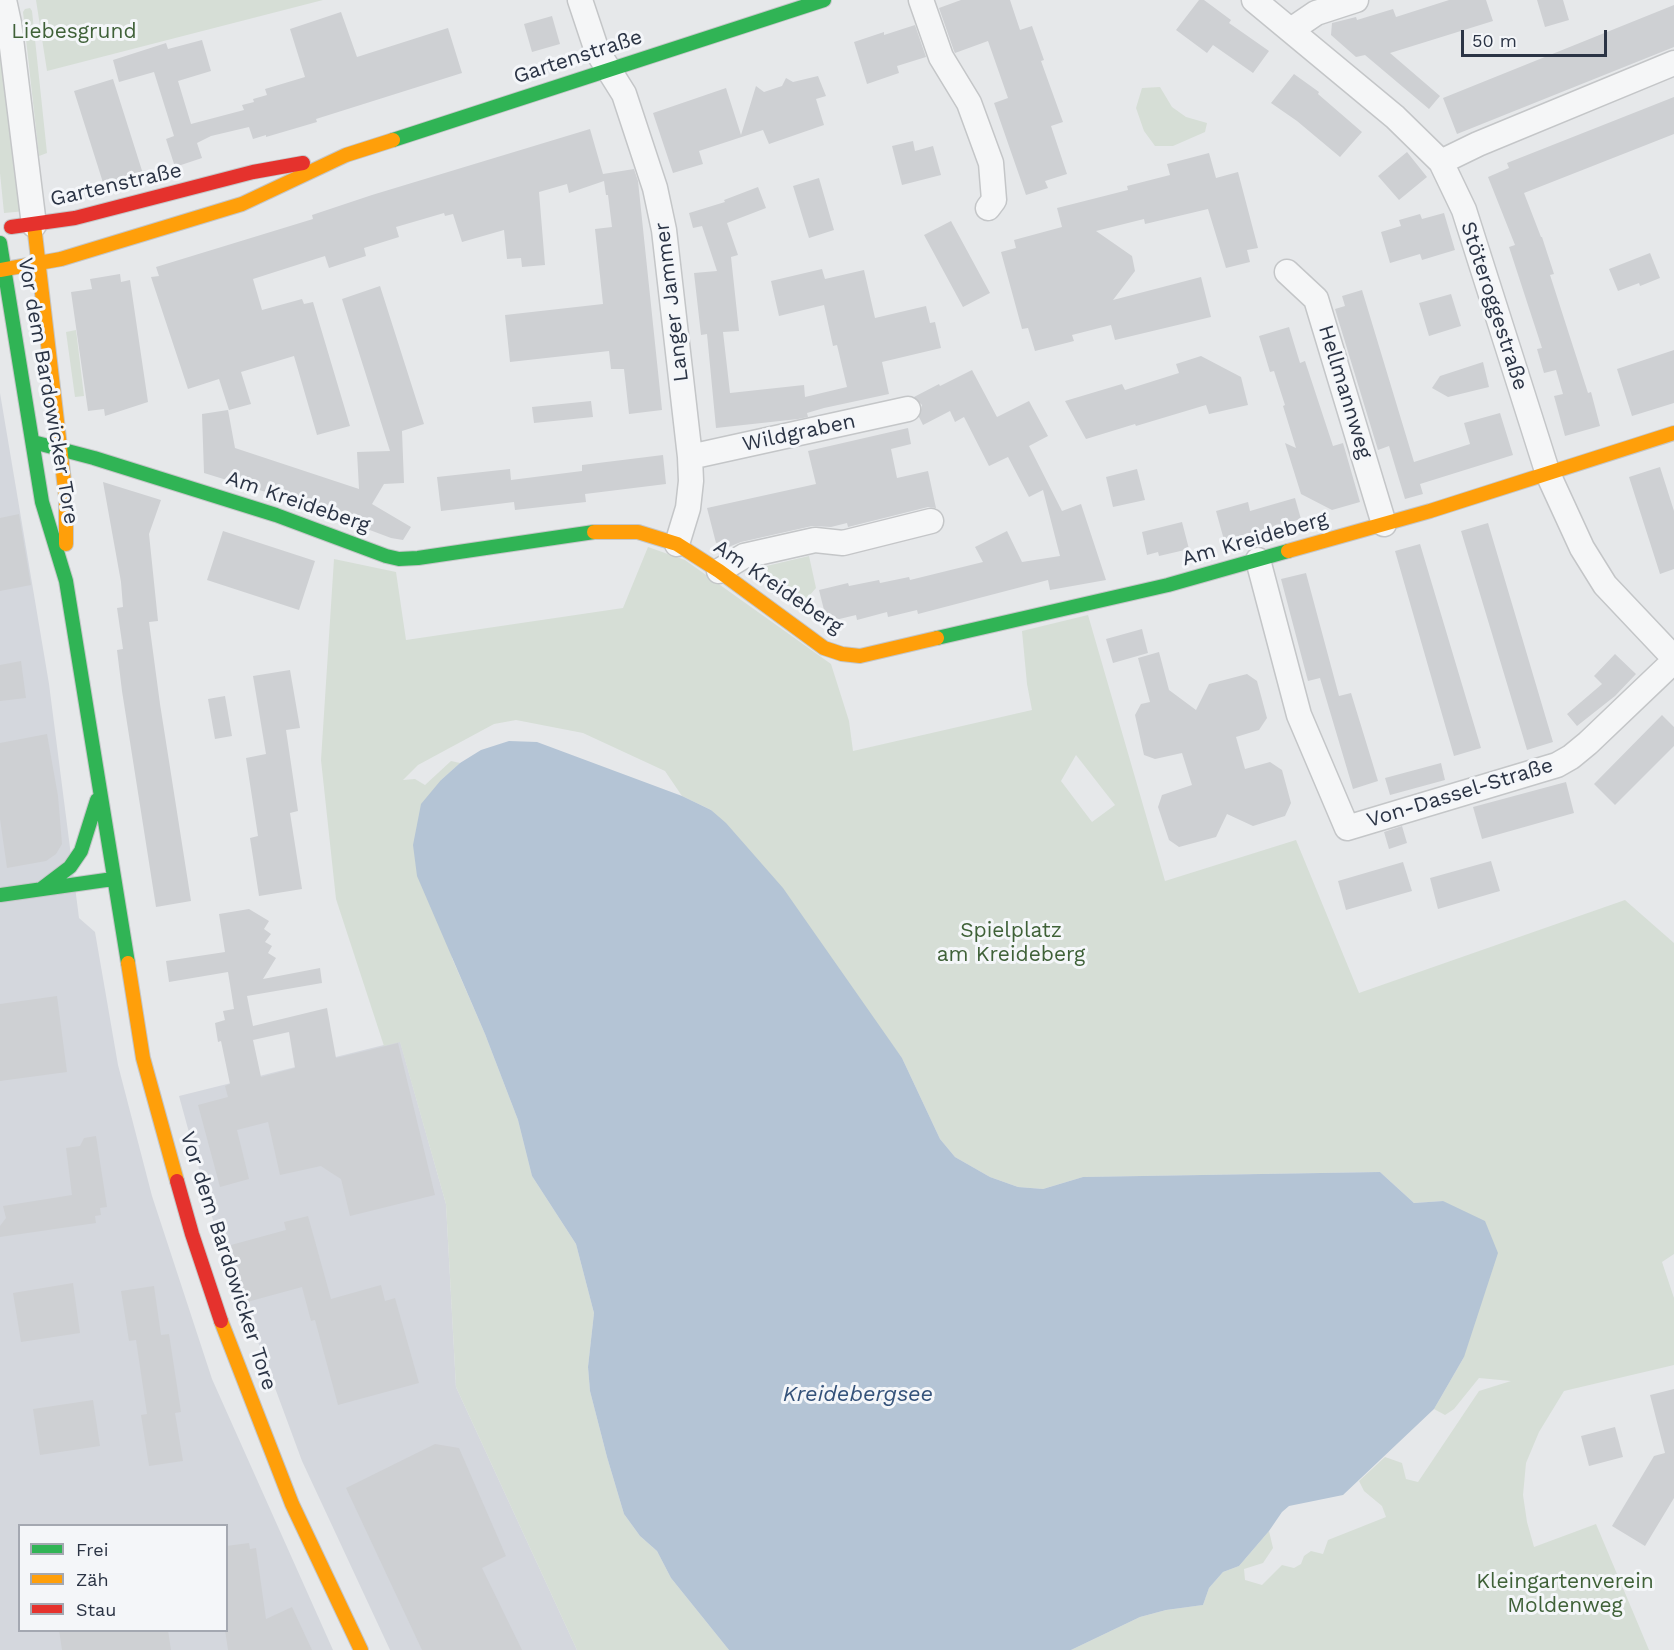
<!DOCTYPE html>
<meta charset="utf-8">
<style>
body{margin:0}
#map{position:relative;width:1674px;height:1650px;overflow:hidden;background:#e6e8ea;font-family:"Work Sans",sans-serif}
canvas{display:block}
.legend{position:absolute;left:18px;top:1524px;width:210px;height:108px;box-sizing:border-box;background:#f4f6f9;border:2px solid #a4a8b1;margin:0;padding:8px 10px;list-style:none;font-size:18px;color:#2b3445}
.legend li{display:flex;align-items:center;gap:12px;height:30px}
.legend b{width:30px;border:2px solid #a4a8b1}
.scale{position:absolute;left:1461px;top:30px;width:146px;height:27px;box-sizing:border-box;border:3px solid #2b3445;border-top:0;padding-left:8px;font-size:18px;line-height:21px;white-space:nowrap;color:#2b3445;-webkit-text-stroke:4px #f4f6f9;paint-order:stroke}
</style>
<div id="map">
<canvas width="1674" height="1650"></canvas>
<ul class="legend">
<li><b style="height:8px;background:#30b455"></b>Frei</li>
<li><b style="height:8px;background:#ff9f0a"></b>Zäh</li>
<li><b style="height:8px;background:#e5322d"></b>Stau</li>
</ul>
<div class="scale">50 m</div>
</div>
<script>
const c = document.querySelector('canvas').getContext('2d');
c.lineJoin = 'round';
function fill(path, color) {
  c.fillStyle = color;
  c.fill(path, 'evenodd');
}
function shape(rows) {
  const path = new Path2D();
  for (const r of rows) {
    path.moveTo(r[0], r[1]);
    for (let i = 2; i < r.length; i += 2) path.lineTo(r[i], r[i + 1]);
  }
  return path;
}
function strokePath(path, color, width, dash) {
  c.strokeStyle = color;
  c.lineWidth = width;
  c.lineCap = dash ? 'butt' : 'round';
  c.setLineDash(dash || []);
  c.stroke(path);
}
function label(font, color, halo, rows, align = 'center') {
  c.font = font + ' "Work Sans",sans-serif';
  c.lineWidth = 6;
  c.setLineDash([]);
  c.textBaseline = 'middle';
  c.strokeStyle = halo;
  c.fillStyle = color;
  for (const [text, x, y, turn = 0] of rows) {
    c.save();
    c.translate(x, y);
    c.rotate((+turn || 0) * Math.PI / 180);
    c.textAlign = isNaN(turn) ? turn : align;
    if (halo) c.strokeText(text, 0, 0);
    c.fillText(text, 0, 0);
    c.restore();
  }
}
const built = shape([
 [0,393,49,684,79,918,95,932,118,1065,152,1196,212,1379,333,1650,0,1650],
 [20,1526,226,1526,226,1630,20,1630],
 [400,1041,446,1204,456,1387,577,1650,390,1650,302,1461,213,1220,179,1096]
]);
const green = shape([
 [36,0,323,0,47,71],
 [30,8,32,11,47,153,39,156,23,12,25,9],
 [0,18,26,211,4,213,0,173],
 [1160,87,1172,107,1186,117,1207,123,1205,132,1173,146,1155,146,1144,131,1136,108,1142,88],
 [76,330,84,396,75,397,66,332],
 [648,547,685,560,831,664,849,721,853,751,1032,710,1027,684,1022,631,1088,615,1165,881,1296,840,1359,993,1625,900,1674,943,1674,1254,1662,1262,1674,1298,1674,1365,1564,1391,1539,1432,1526,1463,1523,1495,1527,1522,1534,1547,1596,1524,1649,1650,1071,1650,1140,1617,1166,1610,1203,1605,1209,1588,1223,1572,1239,1566,1269,1531,1273,1548,1263,1563,1244,1569,1245,1580,1262,1585,1282,1565,1294,1568,1301,1564,1304,1556,1311,1551,1323,1554,1328,1540,1386,1517,1382,1506,1364,1491,1359,1481,1385,1457,1402,1463,1406,1479,1418,1482,1479,1391,1511,1381,1479,1378,1454,1409,1445,1415,1434,1409,1464,1357,1443,1201,1414,1203,1380,1172,1083,1177,1043,1189,1018,1187,990,1177,955,1157,940,1139,902,1058,711,810,682,796,665,771,583,733,516,720,494,724,418,765,403,780,415,779,425,785,451,761,460,763,441,780,452,958,485,1034,518,1120,532,1176,576,1244,594,1313,588,1367,590,1391,607,1457,624,1514,640,1536,657,1551,671,1578,729,1650,577,1650,456,1387,446,1204,400,1042,384,1046,336,899,321,760,334,559,396,572,406,640,623,608],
 [1076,755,1115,805,1092,822,1061,781],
 [809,556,816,588,801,605,758,568]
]);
const water = shape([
 [509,741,537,742,682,796,711,810,726,823,783,888,902,1058,940,1139,955,1157,990,1177,1018,1187,1043,1189,1083,1177,1380,1172,1414,1203,1443,1201,1485,1221,1498,1253,1464,1357,1434,1409,1343,1495,1289,1506,1282,1512,1269,1531,1239,1566,1223,1572,1209,1588,1203,1605,1166,1610,1140,1617,1071,1650,729,1650,671,1578,657,1551,640,1536,624,1514,607,1457,590,1391,588,1367,594,1313,576,1244,532,1176,518,1120,485,1034,417,876,413,845,421,804,441,780,460,763,481,750]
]);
const building = shape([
 [961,0,1010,0,1020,30,1032,26,1044,60,1041,61,1063,122,1051,126,1067,174,1045,181,1048,188,1026,195,994,103,1008,98,988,41,955,53,954,51,939,8],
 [1199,0,1204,0,1231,20,1229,23,1269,51,1253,73,1213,45,1207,53,1176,30],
 [1449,0,1486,0,1493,21,1390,53,1440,96,1429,109,1365,55,1356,57,1331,35,1332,23,1356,17,1357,20,1393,9,1396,17],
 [1537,0,1563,0,1569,20,1545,27],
 [1674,5,1674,47,1457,134,1443,98],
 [341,12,357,57,448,28,462,73,316,119,317,122,266,137,266,135,253,139,249,127,211,136,197,143,202,158,175,167,166,139,174,136,154,72,119,82,113,60,166,43,168,49,202,40,211,71,178,81,191,124,244,110,242,105,254,102,253,99,267,95,265,89,305,77,290,29],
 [552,16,560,44,532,52,524,24],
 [915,25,926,57,897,66,899,73,867,84,854,42,884,32,884,35],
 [1294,74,1319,92,1318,94,1362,132,1340,157,1297,121,1271,103],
 [818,76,826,96,816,99,824,125,769,144,763,130,699,151,703,164,673,173,653,113,726,88,741,135,756,86,764,92,782,86,786,78,793,82],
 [113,79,144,177,105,189,74,91],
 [1674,97,1674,134,1524,193,1541,237,1542,237,1554,274,1550,275,1588,393,1591,392,1600,426,1565,436,1554,396,1563,394,1556,370,1544,373,1537,349,1542,348,1509,247,1515,245,1488,177,1509,168,1507,163],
 [590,129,603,174,634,169,638,181,662,410,629,414,624,369,611,369,609,351,510,362,505,315,603,304,595,229,612,227,608,195,606,195,604,181,569,193,567,184,539,192,545,265,522,267,521,258,507,259,504,230,462,242,453,214,445,216,444,213,396,227,399,237,364,248,366,256,329,268,325,256,253,279,262,310,302,299,304,304,313,302,350,426,317,435,294,356,241,372,251,404,229,410,219,379,188,389,151,277,159,276,156,267,313,219,312,215,372,195],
 [913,141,915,151,933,146,941,175,902,185,892,146],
 [1407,152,1427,177,1399,200,1378,176],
 [1209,153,1216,178,1238,172,1258,248,1247,250,1250,262,1226,268,1208,209,1145,224,1144,219,1096,231,1132,256,1135,271,1113,300,1201,277,1211,317,1115,340,1111,325,1072,335,1074,341,1035,351,1028,328,1022,329,1001,252,1016,248,1014,240,1062,227,1057,208,1128,190,1127,186,1170,175,1167,164],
 [819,178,834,230,809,238,793,186],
 [758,187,766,208,727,223,738,255,731,257,739,331,723,332,730,393,804,385,805,397,847,387,837,345,833,346,824,305,779,316,771,281,822,269,825,279,864,270,875,318,926,306,930,323,935,322,941,348,882,362,889,394,824,408,807,413,808,417,798,419,716,428,707,334,701,335,694,273,717,271,702,226,693,228,689,213,725,202,724,200],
 [1444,213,1455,250,1422,260,1420,254,1390,263,1381,232,1401,226,1399,220,1420,214,1422,219],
 [951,221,990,293,963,307,924,235],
 [1650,253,1660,278,1640,286,1639,283,1618,291,1609,269],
 [120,274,121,282,130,280,148,402,105,416,104,409,88,411,71,292,92,289,90,279],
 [380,286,424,424,402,431,404,483,384,484,372,504,411,527,403,540,391,538,282,497,204,473,202,414,228,410,235,448,359,489,357,452,390,451,342,299],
 [1362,290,1414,462,1470,444,1464,423,1500,413,1513,455,1420,484,1423,494,1405,499,1389,446,1378,450,1335,309,1345,306,1342,296],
 [1451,294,1461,326,1429,336,1419,303],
 [1289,327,1300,363,1305,361,1333,446,1343,443,1360,502,1332,510,1301,494,1285,443,1296,448,1283,406,1285,405,1274,371,1270,372,1259,336],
 [1674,350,1674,403,1632,416,1617,369],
 [1201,356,1241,377,1248,405,1209,414,1206,405,1136,426,1135,424,1086,439,1065,401,1122,384,1125,390,1179,373,1176,364],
 [1483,362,1489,387,1448,397,1432,388,1440,376],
 [972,370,997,417,1029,401,1048,436,1029,446,1062,511,1081,504,1106,580,1050,590,1048,580,918,614,917,610,888,617,887,612,857,620,856,615,827,622,819,590,848,583,849,586,879,580,880,583,909,577,910,580,983,562,975,547,1007,531,1022,562,1060,556,1043,490,1029,497,1008,457,989,466,964,417,955,422,950,411,923,425,919,417,922,405,914,397,939,384,940,386],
 [591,401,593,417,534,423,532,407],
 [908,428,911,444,891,449,897,478,928,471,936,508,928,507,848,527,847,523,831,527,812,526,741,542,726,548,725,541,716,543,707,508,816,484,808,451],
 [663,455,666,484,585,494,586,502,550,506,515,510,514,502,441,511,437,477,510,469,511,480,582,471,582,465],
 [1660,467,1674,511,1674,569,1660,574,1629,477],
 [1137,469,1145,500,1113,507,1106,477],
 [103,482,161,500,149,534,158,621,149,622,160,704,191,901,156,907,122,691,117,650,123,649,117,608,123,607,121,582],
 [1295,498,1301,519,1224,540,1216,511,1248,502,1250,511],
 [19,514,31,585,0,591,0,518],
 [1182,522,1189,549,1159,556,1158,552,1147,555,1142,532],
 [1488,523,1553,742,1527,750,1461,531],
 [223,531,315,561,299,610,207,580],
 [1420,544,1481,748,1454,756,1395,551],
 [1306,573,1339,696,1351,693,1378,781,1353,789,1320,678,1308,681,1281,579],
 [1142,629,1148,653,1113,663,1106,639],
 [1159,652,1169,690,1196,710,1209,684,1247,674,1257,681,1267,718,1259,730,1236,737,1245,769,1270,762,1282,770,1291,803,1285,816,1253,826,1227,814,1216,837,1179,847,1169,840,1158,807,1162,795,1192,785,1182,753,1155,759,1144,755,1135,715,1141,704,1150,702,1138,658],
 [1615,654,1636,674,1615,696,1577,726,1567,714,1602,684,1594,676],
 [21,661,26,698,0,701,0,665],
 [290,670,300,728,286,730,298,811,290,813,302,889,259,896,250,838,258,836,246,758,266,754,253,676],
 [225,696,232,736,215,739,208,699],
 [1662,715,1674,727,1674,746,1615,805,1594,784],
 [47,734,58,796,62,844,56,854,46,861,7,868,0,819,0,743],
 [1441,763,1445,780,1390,795,1385,778],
 [1566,782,1574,813,1482,839,1473,807],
 [1402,826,1407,843,1389,849,1384,832],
 [1491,861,1500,891,1438,909,1430,878],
 [1403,862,1412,891,1346,910,1338,881],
 [249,909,269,921,264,929,271,934,265,942,272,946,268,953,276,958,263,979,320,968,322,983,247,996,253,1026,327,1008,336,1058,398,1043,435,1195,350,1216,341,1179,330,1172,321,1166,280,1175,268,1122,237,1130,249,1179,220,1187,198,1105,228,1097,225,1086,230,1084,221,1041,218,1042,215,1023,225,1020,223,1011,234,1009,228,972,169,982,166,961,225,952,219,914],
 [289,1032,295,1068,261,1077,253,1040],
 [57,996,67,1072,0,1081,0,1004],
 [96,1136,107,1207,100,1208,101,1215,95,1216,96,1223,0,1237,0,1226,6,1218,3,1206,72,1195,66,1148,80,1146,84,1138],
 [308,1216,331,1299,381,1285,385,1301,395,1298,419,1383,338,1405,315,1320,311,1321,302,1287,247,1302,231,1245,286,1230,284,1222],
 [73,1283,80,1333,21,1342,13,1293],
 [154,1286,161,1335,169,1334,181,1412,175,1413,183,1461,149,1466,141,1415,147,1414,136,1340,129,1341,121,1291],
 [1674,1389,1674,1498,1645,1546,1612,1526,1654,1456,1665,1453,1650,1395],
 [93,1400,100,1446,40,1455,33,1409],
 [1615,1427,1623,1457,1589,1466,1581,1436],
 [435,1444,459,1448,506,1556,482,1568,522,1650,422,1650,346,1488],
 [249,1543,250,1549,256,1548,266,1619,292,1607,312,1650,228,1650,225,1630,226,1546],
 [59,1630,168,1630,171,1650,62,1650]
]);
const street = shape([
 [4,0,9,23,34,225],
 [580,0,597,51,624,94,655,188,664,230,690,457,691,481,688,508,677,544],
 [921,0,941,57,969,103,991,163,994,200,988,208],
 [1254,0,1395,117,1441,162,1464,210,1548,474,1582,548,1605,585,1674,658],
 [1291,30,1316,13,1356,0],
 [1441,162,1478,144,1674,63],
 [1287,272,1316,299,1384,524],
 [690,457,908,409],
 [1258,560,1299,715,1347,828,1557,765,1571,757,1588,743,1674,661],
 [719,571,744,556,815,540,843,543,931,521]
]);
const fast = shape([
 [393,140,824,0],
 [0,243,42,502,66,581,128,963],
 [33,442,94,458,276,515,386,556,399,559,418,558,594,532],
 [937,638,1168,585,1288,551],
 [41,889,70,867,81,851,97,800],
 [0,895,113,879]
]);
const slow = shape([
 [34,225,66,498,66,544],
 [0,270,61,259,242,204,346,155,393,140],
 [594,532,638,532,677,544,719,571,824,648,842,654,860,656,937,638],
 [1288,551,1430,511,1674,433],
 [128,963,143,1058,177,1181],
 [221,1321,292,1504,361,1650]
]);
const jam = shape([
 [11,227,75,218,253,172,303,163],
 [177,1181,192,1234,221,1321]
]);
const parkNames = [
 ["Liebesgrund",74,32],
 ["Spielplatz",1011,931],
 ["am Kreideberg",1011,955],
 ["Kleingartenverein",1565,1582],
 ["Moldenweg",1565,1606]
];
const streetNames = [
 ["Gartenstraße",578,57,-18],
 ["Gartenstraße",116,185,-13],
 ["Langer Jammer",672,302,-97],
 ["Stöteroggestraße",1494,306,72],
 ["Vor dem Bardowicker Tore",48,391,80],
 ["Hellmannweg",1345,392,73],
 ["Wildgraben",799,433,-12],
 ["Am Kreideberg",298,502,19],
 ["Am Kreideberg",1255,539,-16],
 ["Am Kreideberg",778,587,34],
 ["Von-Dassel-Straße",1460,793,-17],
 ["Vor dem Bardowicker Tore",228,1261,72]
];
const waterNames = [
 ["Kreidebergsee",858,1395]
];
fill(built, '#d4d7dd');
fill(green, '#d6ded6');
fill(water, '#b4c4d5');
fill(building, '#ced0d3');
strokePath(street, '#c4c6c8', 27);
strokePath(fast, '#c4c6c8', 16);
strokePath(slow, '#c4c6c8', 16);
strokePath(jam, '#c4c6c8', 16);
strokePath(street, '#f5f6f7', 24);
strokePath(fast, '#30b455', 14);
strokePath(slow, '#ff9f0a', 14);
strokePath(jam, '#e5322d', 14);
label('21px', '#3f6138', '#f4f6f9', parkNames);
label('21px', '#2b3445', '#f4f6f9', streetNames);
label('italic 22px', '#34527a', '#f4f6f9', waterNames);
</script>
